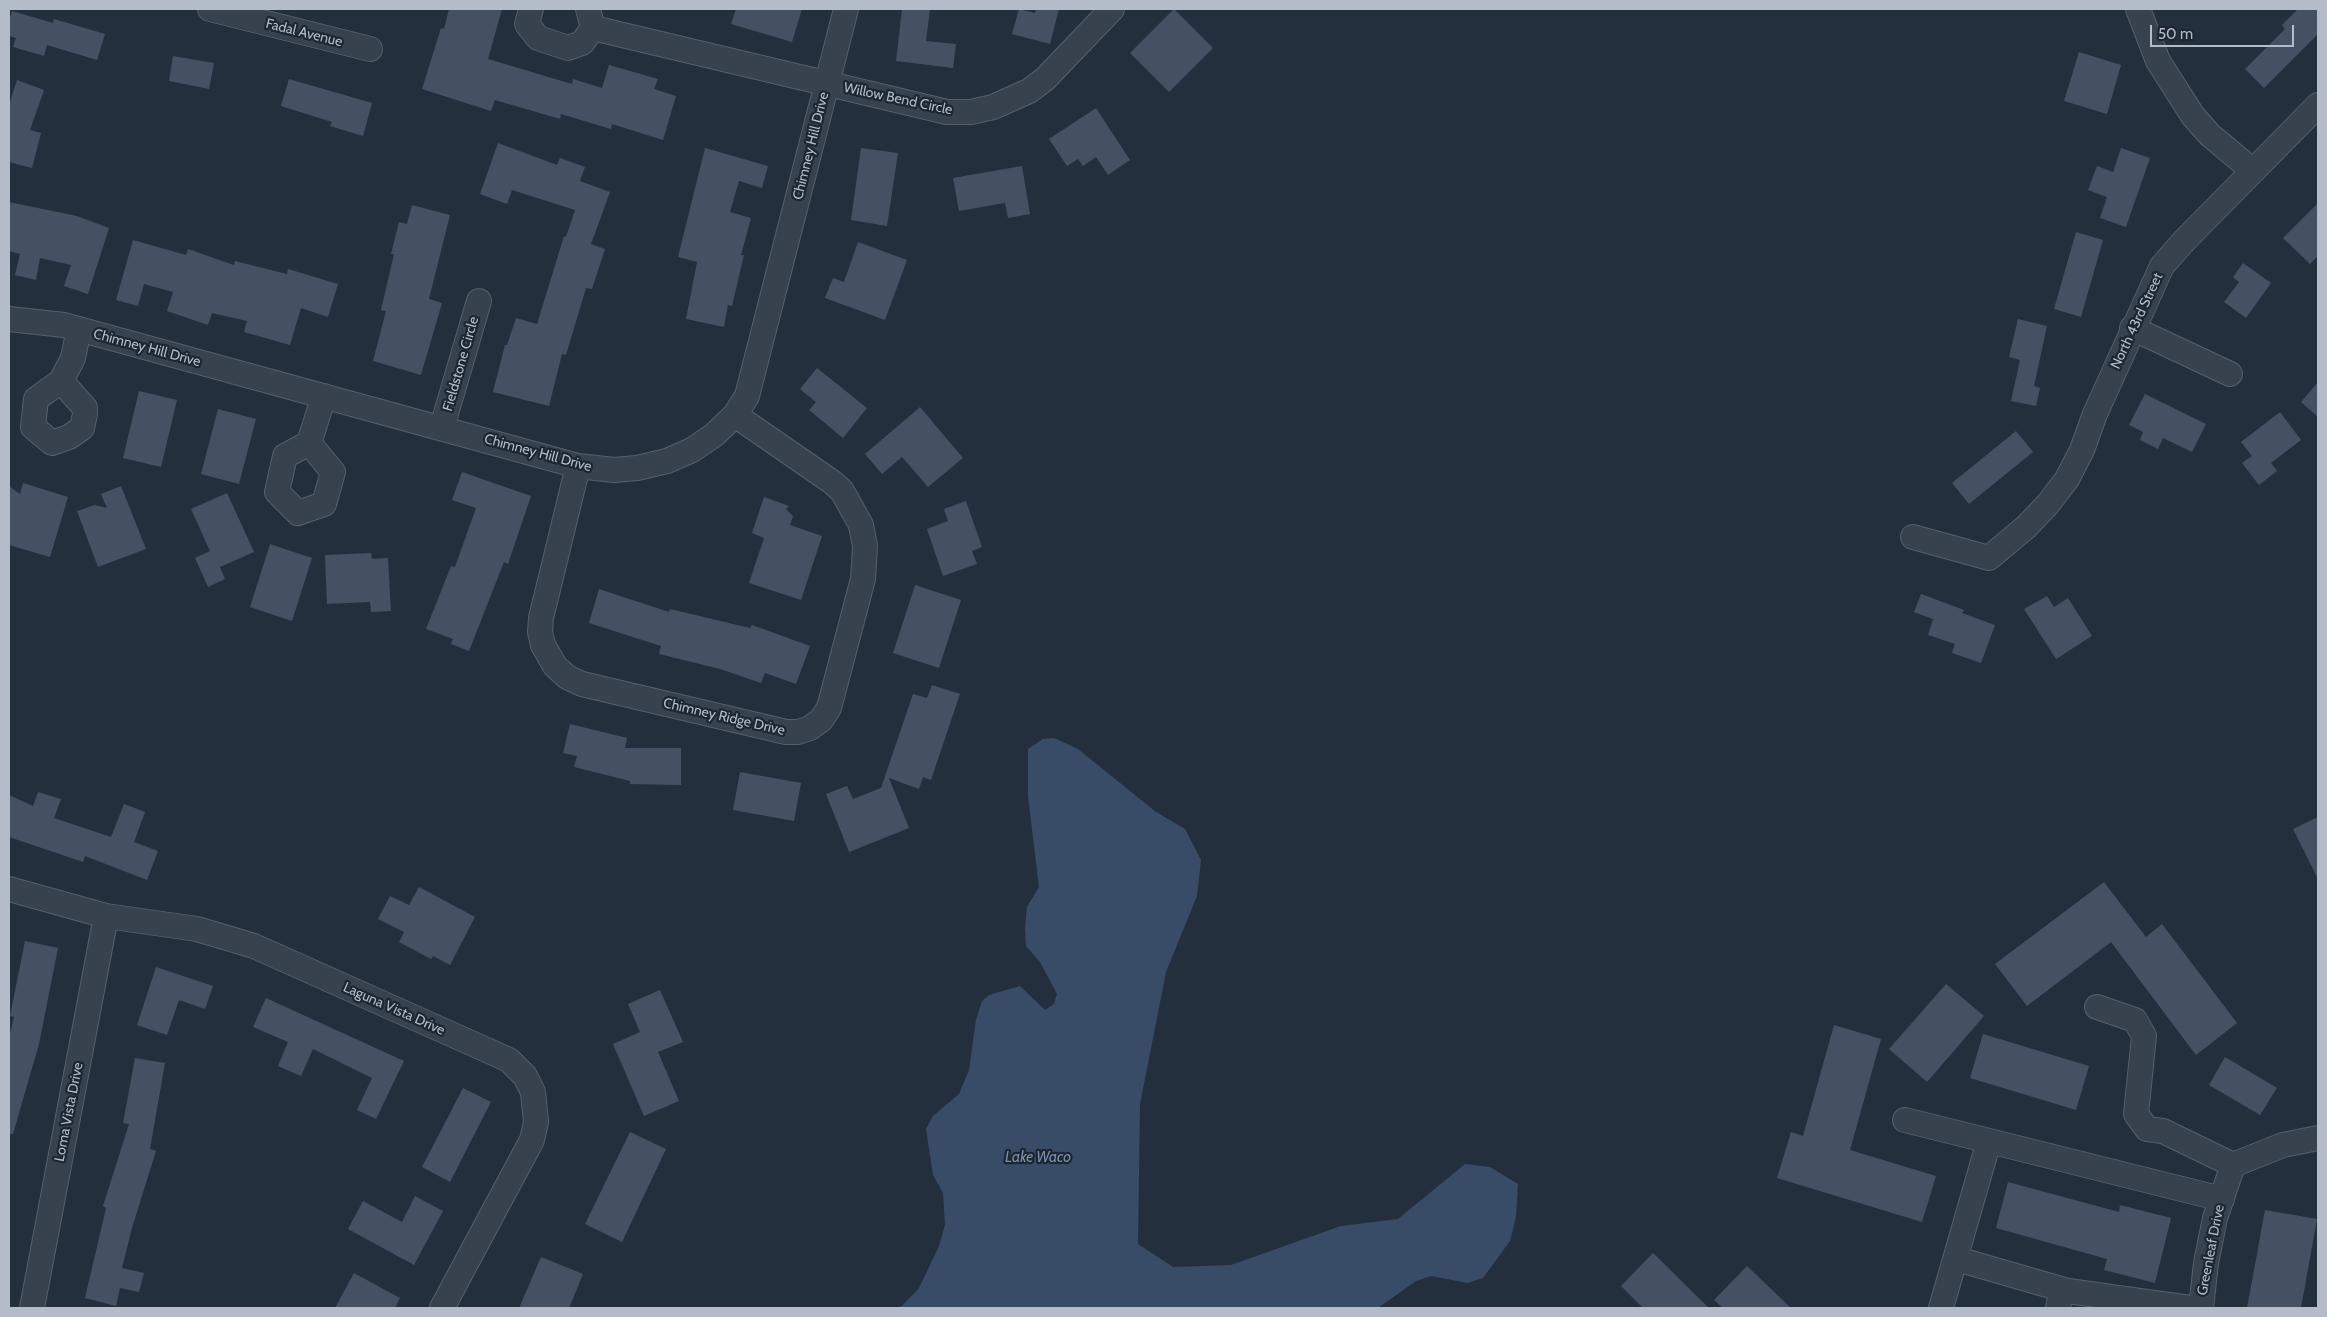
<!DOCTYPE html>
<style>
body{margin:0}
#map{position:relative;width:2327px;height:1317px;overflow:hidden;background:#242f3e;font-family:Cabin,sans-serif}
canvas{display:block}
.frame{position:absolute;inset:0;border:10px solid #b4bcc9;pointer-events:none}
.scale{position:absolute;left:2150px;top:25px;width:144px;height:22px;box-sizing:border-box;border:2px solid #b4bcc9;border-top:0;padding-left:6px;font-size:15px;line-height:18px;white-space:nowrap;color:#b4bcc9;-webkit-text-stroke:4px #1d2633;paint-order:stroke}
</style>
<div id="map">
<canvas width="2327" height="1317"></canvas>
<div class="frame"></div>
<div class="scale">50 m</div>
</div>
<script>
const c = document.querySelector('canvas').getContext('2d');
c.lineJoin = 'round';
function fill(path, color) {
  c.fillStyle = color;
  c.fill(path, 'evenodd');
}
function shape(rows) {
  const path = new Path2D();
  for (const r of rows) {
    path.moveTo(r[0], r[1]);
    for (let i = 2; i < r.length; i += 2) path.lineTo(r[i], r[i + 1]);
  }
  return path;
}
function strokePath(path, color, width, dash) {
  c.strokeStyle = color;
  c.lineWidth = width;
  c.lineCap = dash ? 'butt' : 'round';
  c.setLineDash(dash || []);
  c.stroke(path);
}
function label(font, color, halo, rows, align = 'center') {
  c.font = font + ' Cabin,sans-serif';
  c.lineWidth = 4.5;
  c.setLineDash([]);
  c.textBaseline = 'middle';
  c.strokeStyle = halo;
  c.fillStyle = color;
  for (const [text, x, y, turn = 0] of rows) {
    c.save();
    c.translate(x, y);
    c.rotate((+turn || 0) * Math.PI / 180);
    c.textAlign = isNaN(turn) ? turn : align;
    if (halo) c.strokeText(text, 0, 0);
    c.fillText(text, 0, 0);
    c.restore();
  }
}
const water = shape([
 [1054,738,1078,749,1156,812,1185,829,1201,860,1197,896,1166,972,1140,1104,1138,1244,1173,1267,1231,1265,1341,1226,1398,1219,1465,1164,1490,1167,1518,1184,1516,1217,1510,1241,1483,1278,1468,1283,1431,1276,1416,1281,1378,1308,895,1308,902,1306,919,1288,939,1246,945,1225,943,1193,933,1175,926,1129,933,1116,959,1094,969,1070,976,1020,982,1001,989,995,1020,986,1045,1010,1054,1004,1057,994,1040,962,1026,946,1025,927,1027,907,1039,887,1028,796,1028,749,1043,739]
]);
const building = shape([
 [449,9,502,9,488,59,572,84,573,79,602,88,609,65,658,79,654,89,676,96,663,140,612,124,611,129,561,114,560,119,495,100,491,111,422,89,441,28,444,29],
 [736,9,802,9,792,42,731,24],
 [902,9,930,9,926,41,956,44,953,68,896,61],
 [1019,9,1035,13,1036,9,1059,9,1050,44,1012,34],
 [1174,9,1213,48,1169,92,1130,53],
 [2298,9,2318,9,2318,34,2264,88,2245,69,2285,29,2282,25],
 [12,11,53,23,54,19,105,34,97,60,47,45,44,56,13,47,16,38,9,36,9,21],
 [2079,52,2121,65,2107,114,2064,101],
 [173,56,214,63,209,89,169,81],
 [289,79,372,103,363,136,330,126,332,122,281,106],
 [17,80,44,90,30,130,41,133,32,168,9,162,9,105],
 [1096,108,1130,160,1108,175,1096,157,1083,166,1078,159,1067,166,1049,139],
 [498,143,557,165,560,158,585,167,580,181,610,192,591,244,605,249,592,289,586,288,566,355,562,354,549,406,493,392,505,345,507,345,516,318,537,324,564,236,566,237,575,210,512,190,507,204,480,194],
 [705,148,768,166,762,188,739,181,730,212,751,218,741,255,744,255,732,306,728,305,724,327,686,319,697,262,678,257],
 [861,148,898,153,887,226,851,220],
 [2121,148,2150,158,2126,227,2100,218,2107,197,2088,190,2097,166,2113,172],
 [1022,166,1030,214,1008,218,1005,203,959,211,953,178],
 [9,202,77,216,109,228,88,294,64,286,71,265,40,258,36,280,15,275,20,254,9,251],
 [2318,203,2318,256,2310,264,2283,238],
 [412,205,450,215,429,299,442,303,421,375,373,361,386,311,381,310,394,254,391,254,399,222,407,224],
 [2076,232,2103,240,2081,317,2054,309],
 [133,240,186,255,188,249,234,265,235,261,287,274,288,269,338,284,328,317,301,308,290,345,244,332,247,321,212,313,208,325,167,311,173,292,144,284,138,306,116,300],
 [858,242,907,260,885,320,825,298,833,278,844,282],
 [2243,263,2271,283,2246,318,2224,302,2239,282,2233,277],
 [2018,319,2047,326,2034,386,2040,388,2036,406,2011,401,2020,360,2009,357],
 [817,368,867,408,843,438,809,410,816,402,800,389],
 [2318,382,2318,417,2301,402],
 [139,391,177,400,161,467,123,458],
 [2145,394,2206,424,2192,452,2163,438,2158,449,2140,440,2143,432,2129,425],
 [920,407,963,458,928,487,902,457,882,474,865,454],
 [218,409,256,419,239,484,201,474],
 [2280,412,2301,440,2271,463,2277,471,2259,485,2242,463,2252,456,2241,442],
 [2016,431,2033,452,1969,504,1952,483],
 [462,472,531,496,508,564,504,562,469,651,451,644,453,639,426,629,451,566,455,567,476,508,452,500],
 [23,483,68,497,50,557,9,545,9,486,20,494],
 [121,486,146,549,98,567,77,511,95,505,107,508,101,494],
 [227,493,254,552,220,567,225,579,208,587,195,558,210,551,191,509],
 [764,497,789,506,786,509,793,516,790,525,822,536,801,600,749,583,764,538,752,533],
 [966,501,982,547,972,551,977,564,943,576,927,529,948,521,944,509],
 [270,544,312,558,292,621,250,607],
 [371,553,372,559,388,558,391,611,371,612,370,602,327,604,325,555],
 [915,585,961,600,939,668,893,653],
 [599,589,669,612,670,609,750,628,752,625,810,646,796,684,765,673,761,683,720,669,659,654,661,646,589,623],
 [1921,594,1964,610,1962,613,1995,625,1981,663,1952,653,1955,644,1928,635,1933,619,1914,612],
 [2047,596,2054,607,2068,598,2092,636,2056,659,2024,609],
 [932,685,960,694,931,780,923,777,919,789,889,778,909,828,849,852,826,794,847,786,853,799,881,788,913,694,927,698],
 [570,724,627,738,625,748,681,748,681,785,630,784,630,781,574,767,577,756,563,753],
 [740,772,801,783,794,821,733,810],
 [38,792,61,799,54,818,111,837,124,804,145,812,134,842,158,851,147,880,85,856,83,862,9,837,9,795,33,806],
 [2318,817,2318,879,2293,829],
 [2104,882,2146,937,2162,924,2237,1023,2196,1055,2111,942,2027,1006,1995,964],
 [419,887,475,917,450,965,433,956,431,959,399,942,404,932,378,919,390,896,409,905],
 [25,941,58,948,39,1044,13,1134,9,1134,9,1037,14,1017,10,1016],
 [156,967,213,986,205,1009,179,1000,167,1035,137,1025],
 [1946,984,1984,1016,1927,1082,1889,1049],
 [660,990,683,1042,658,1052,679,1101,644,1116,613,1044,640,1032,628,1004],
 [266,998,404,1061,376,1119,357,1110,372,1078,313,1049,301,1076,278,1066,288,1042,253,1027],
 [1834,1025,1881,1039,1850,1150,1936,1176,1922,1222,1777,1178,1791,1132,1803,1136],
 [1983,1034,2089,1066,2076,1110,1970,1078],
 [2225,1057,2277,1088,2260,1115,2209,1085],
 [135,1058,165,1063,150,1149,156,1151,132,1228,122,1268,144,1273,139,1292,120,1288,116,1306,85,1298,106,1208,103,1206,129,1124,123,1123],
 [463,1088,491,1102,450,1182,422,1167],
 [630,1132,666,1149,622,1242,585,1224],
 [2008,1182,2119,1212,2120,1205,2171,1218,2155,1283,2104,1270,2107,1259,1996,1228],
 [415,1196,443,1211,414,1265,348,1229,363,1201,402,1222],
 [2265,1210,2317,1219,2301,1308,2247,1308],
 [1653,1253,1709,1308,1643,1308,1621,1286],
 [541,1257,583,1274,569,1308,519,1308],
 [1747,1266,1791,1308,1723,1308,1714,1300],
 [354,1273,400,1298,395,1308,335,1308]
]);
const minor = shape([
 [210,9,370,49],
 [531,9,527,24,538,38,568,48,582,43,593,28,588,9],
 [2138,9,2158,61,2193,116,2210,135,2253,171],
 [593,28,947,112,971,112,993,107,1029,91,1045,79,1112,9],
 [9,319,64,325,578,466,614,470,637,468,667,461,692,450,714,435,735,415,747,396,846,9],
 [2132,328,2230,374],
 [61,381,85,408,85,414,82,428,69,437,52,443,33,427,36,399,61,381,73,358,79,329],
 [442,427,479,301],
 [309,443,333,472,324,504,298,513,277,492,285,456,309,443,324,396],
 [578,466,541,618,540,632,543,645,555,666,567,677,582,684,786,732,798,732,810,728,821,720,829,708,863,579,865,546,861,525,842,491,832,482,735,415],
 [1913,537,1989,558,2026,527,2048,504,2067,479,2082,450,2095,414,2162,266,2184,241,2318,105],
 [9,889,106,916,197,929,254,946,509,1060,525,1076,533,1092,536,1122,532,1140,442,1308],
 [2097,1007,2135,1020,2144,1036,2136,1114,2147,1129,2163,1131,2233,1165,2283,1145,2318,1138],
 [1905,1120,2222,1199],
 [1957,1259,2068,1291],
 [32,1308,106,916],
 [1941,1308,1989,1141],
 [2058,1308,2060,1297,2068,1291,2190,1308],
 [2201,1308,2206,1263,2215,1218,2233,1165]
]);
const streetNames = [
 ["Fadal Avenue",304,33,14],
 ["Willow Bend Circle",898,99,12],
 ["Chimney Hill Drive",811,146,-76],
 ["North 43rd Street",2137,321,-65],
 ["Chimney Hill Drive",147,348,15],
 ["Fieldstone Circle",461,364,-74],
 ["Chimney Hill Drive",538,453,15],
 ["Chimney Ridge Drive",724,717,13],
 ["Laguna Vista Drive",394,1009,24],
 ["Loma Vista Drive",69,1112,-79],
 ["Greenleaf Drive",2211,1250,-79]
];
const waterNames = [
 ["Lake Waco",1038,1158]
];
fill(water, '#394c67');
fill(building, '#455162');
strokePath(minor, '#565f6c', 26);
strokePath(minor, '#38414e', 24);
label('14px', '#b4bcc9', '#1d2633', streetNames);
label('italic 15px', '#7c92b1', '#1d2633', waterNames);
</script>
